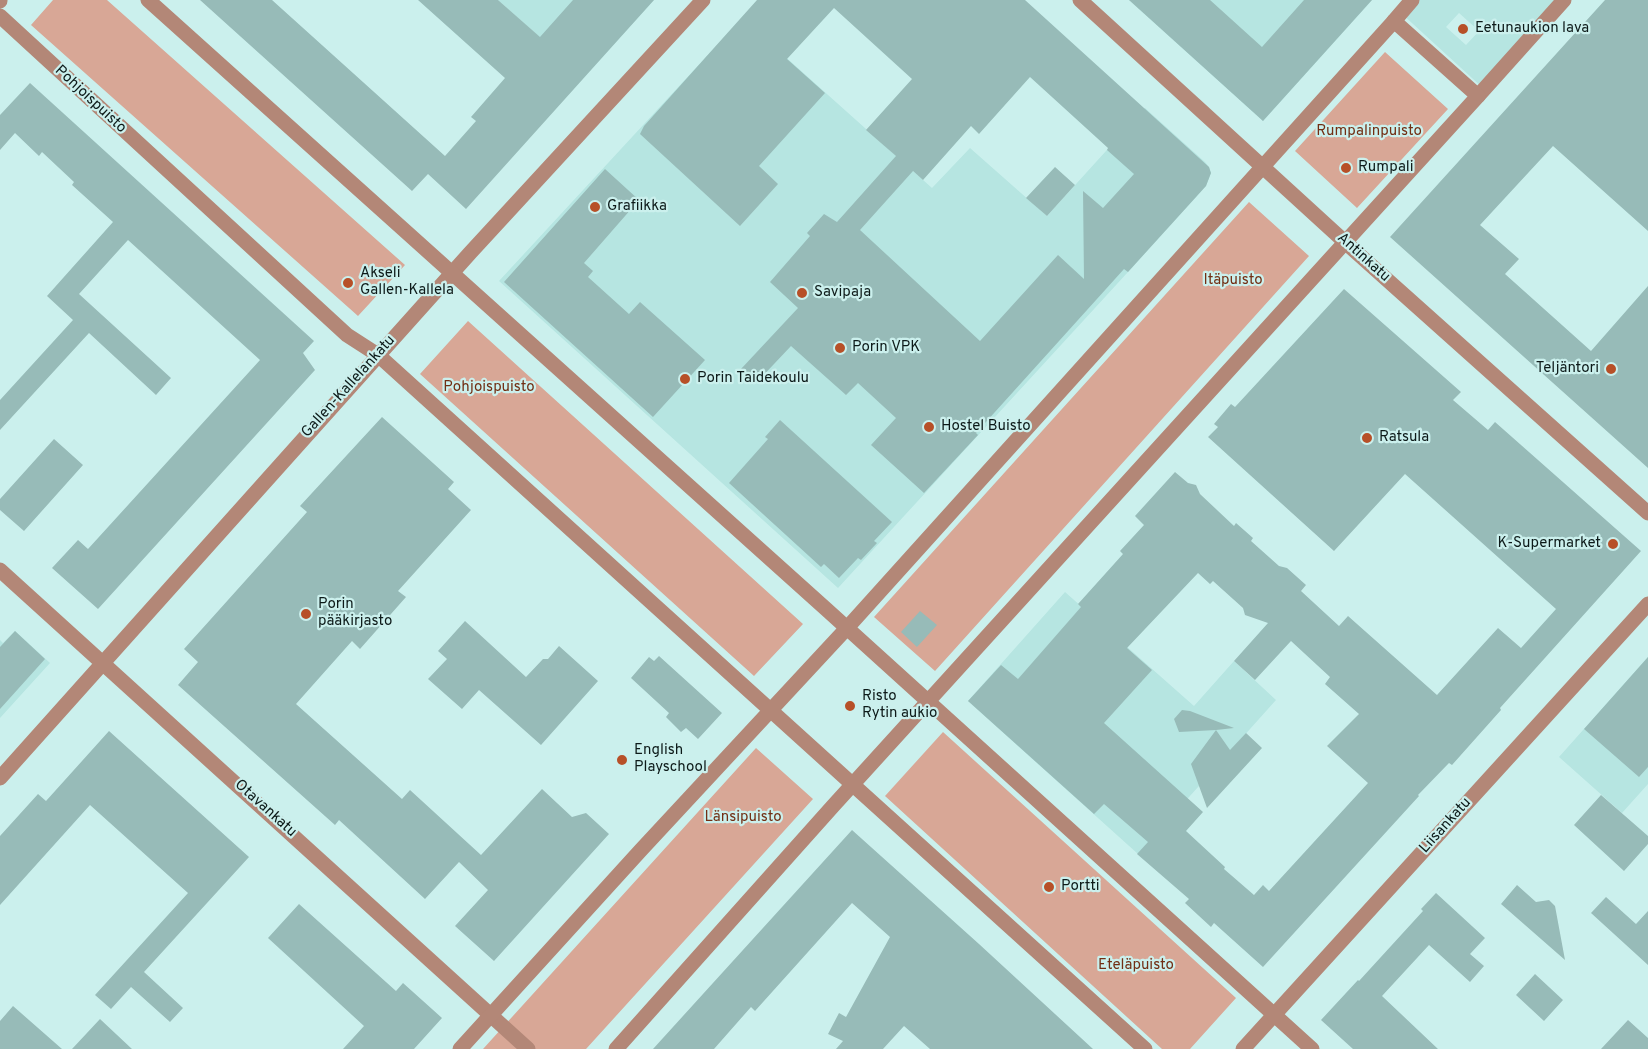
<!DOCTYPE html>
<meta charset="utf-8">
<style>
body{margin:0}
canvas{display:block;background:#cbf0ed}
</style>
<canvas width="1648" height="1049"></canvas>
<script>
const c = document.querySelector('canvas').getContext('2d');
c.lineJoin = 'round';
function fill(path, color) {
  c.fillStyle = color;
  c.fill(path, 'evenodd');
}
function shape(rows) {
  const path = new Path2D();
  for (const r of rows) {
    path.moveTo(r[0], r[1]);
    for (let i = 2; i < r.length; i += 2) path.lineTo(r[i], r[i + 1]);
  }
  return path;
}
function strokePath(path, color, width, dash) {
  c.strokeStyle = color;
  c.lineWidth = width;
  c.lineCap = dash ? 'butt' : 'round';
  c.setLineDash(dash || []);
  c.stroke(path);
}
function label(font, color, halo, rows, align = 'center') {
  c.font = font + ' Overpass,sans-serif';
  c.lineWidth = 4.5;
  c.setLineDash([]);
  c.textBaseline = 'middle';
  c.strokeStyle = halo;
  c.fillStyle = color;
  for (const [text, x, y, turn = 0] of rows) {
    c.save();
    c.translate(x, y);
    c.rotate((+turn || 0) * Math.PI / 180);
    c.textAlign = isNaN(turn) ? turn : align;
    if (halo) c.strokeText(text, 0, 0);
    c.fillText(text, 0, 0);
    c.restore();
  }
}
const built = shape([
 [498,0,654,0,584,77],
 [1129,0,1372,0,1263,121],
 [1412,0,1564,0,1484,89,1401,13],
 [1459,13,1479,31,1466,45,1446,27],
 [742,18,932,188,970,148,1047,216,1145,108,1205,162,1209,167,1211,173,1206,186,1128,272,838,588,499,281],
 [1065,592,1194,706,1234,661,1276,700,1138,854,968,701],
 [15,631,50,663,0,718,0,640,3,643],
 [1648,657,1648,784,1622,813,1559,757]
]);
const green = shape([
 [53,0,107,0,405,265,358,316,31,25],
 [1385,52,1448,109,1357,208,1295,151],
 [1249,202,1309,256,935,671,874,617],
 [468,321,803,624,754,676,420,374],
 [943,732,1236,998,1190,1049,1162,1049,885,796],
 [756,748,813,799,586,1049,483,1049]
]);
const building = shape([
 [200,0,272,0,445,156,476,121,471,117,505,78,418,0,498,0,540,37,573,0,654,0,466,209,428,174,412,191],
 [757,0,1025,0,1209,167,1211,173,1206,186,1128,272,1124,269,976,433,978,435,924,493,871,445,896,418,858,383,846,395,791,346,757,382,741,369,798,308,770,282,810,236,807,233,824,214,837,222,896,156,866,130,912,79,834,8,787,59,825,93,759,166,778,184,740,226,640,134,644,126],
 [1030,77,1108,148,1107,150,1134,174,1103,208,1083,191,1084,279,1058,255,980,341,860,230,913,171,923,180,971,126,979,134],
 [1129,0,1210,0,1262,47,1304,0,1372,0,1263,121],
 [1605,0,1648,0,1648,231,1553,146,1480,225,1519,259,1505,274,1591,351,1648,286,1648,468,1390,237],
 [30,83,314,341,303,353,315,370,98,609,52,568,78,540,88,549,260,360,128,240,79,294,171,378,156,395,89,333,0,430,0,400,73,320,47,296,113,222,72,185,74,182,42,152,39,156,15,133,0,150,0,115],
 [1055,167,1075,185,1047,216,1026,198],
 [605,169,639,200,584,263,593,271,588,277,629,314,640,302,705,360,653,417,504,282],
 [1344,289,1461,392,1453,400,1488,430,1495,422,1641,551,1500,708,1501,710,1452,765,1449,763,1418,795,1419,796,1263,967,1214,923,1211,927,1185,903,1189,899,1137,854,1148,842,1104,804,1094,814,968,701,1001,665,1018,679,1081,607,1078,604,1123,554,1120,551,1144,525,1135,516,1175,472,1188,483,1196,485,1200,494,1234,526,1236,523,1253,538,1251,541,1279,566,1287,568,1306,585,1301,591,1339,626,1348,616,1437,695,1498,628,1521,648,1556,609,1405,474,1334,551,1208,437,1218,427,1214,424,1231,404,1235,407],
 [1198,573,1210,584,1213,581,1243,608,1245,615,1268,623,1234,661,1255,680,1291,641,1330,677,1325,684,1359,714,1327,746,1368,783,1269,891,1263,885,1254,895,1224,869,1225,867,1186,831,1203,812,1104,723,1152,670,1127,648],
 [382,417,454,482,448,489,471,510,398,591,406,597,360,649,352,641,296,704,402,799,410,790,481,855,542,789,572,817,586,813,609,834,494,961,455,926,488,890,459,862,425,899,339,820,335,825,178,685,198,662,184,649,307,512,300,506],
 [780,420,892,522,874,541,877,543,861,560,858,558,839,578,824,564,821,567,729,483,768,439,765,437],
 [54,439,83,465,24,531,0,510,0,499],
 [920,611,937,625,917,647,901,632],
 [465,621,526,677,543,659,548,659,559,646,598,681,541,745,479,690,462,709,428,679,447,659,438,651],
 [15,631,45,659,0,709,0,647],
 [659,656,722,713,698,739,686,728,681,732,666,717,669,713,631,678,649,657,654,661],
 [1648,657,1648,767,1639,777,1584,729],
 [1182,710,1190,711,1234,728,1216,730,1230,750,1246,733,1262,748,1207,808,1191,764,1216,730,1179,732,1174,719],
 [109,731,249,857,144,972,183,1008,170,1022,131,987,111,1009,95,995,188,893,90,805,0,905,0,836,38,794,46,801],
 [1601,795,1648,836,1648,844,1624,871,1574,825],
 [852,830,979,944,1093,1049,930,1049,904,1026,883,1049,836,1049,843,1041,828,1034,839,1013,846,1017,890,937,852,903,755,1011,751,1007,714,1049,653,1049],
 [1517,885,1536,902,1549,900,1555,906,1565,960,1501,904],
 [1436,893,1485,938,1470,954,1484,966,1470,982,1429,945,1382,996,1438,1049,1353,1049,1321,1020,1358,980,1359,981,1423,911,1421,909],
 [1606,897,1636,924,1648,911,1648,965,1591,913],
 [299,904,396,991,403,983,442,1018,414,1049,343,1049,364,1026,268,938],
 [1535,974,1563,1000,1544,1021,1516,995],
 [13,1006,62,1049,0,1049,0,1021],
 [100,1019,132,1049,72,1049],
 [1628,1020,1648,1038,1648,1049,1601,1049]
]);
const pedestrian = shape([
 [1394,21,1412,0],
 [1478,96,1564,0]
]);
const minor = shape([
 [1080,0,1346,243,1648,513],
 [0,570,528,1049],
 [0,778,470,253,703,0],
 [1243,1049,1648,604]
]);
const tertiary = shape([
 [148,0,826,609,1312,1049],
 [0,1,0,0],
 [0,16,347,335,378,355,1145,1049],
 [460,1049,640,851,847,628,1394,21,1478,96,833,806,616,1049]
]);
const markers = [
 [1463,29,6,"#b75028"],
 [1346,168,6,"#b75028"],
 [595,207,6,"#b75028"],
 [348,283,6,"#b75028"],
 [802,293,6,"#b75028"],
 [840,348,6,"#b75028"],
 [1611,369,6,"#b75028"],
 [685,379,6,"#b75028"],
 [929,427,6,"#b75028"],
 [1367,438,6,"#b75028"],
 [1613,544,6,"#b75028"],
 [306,614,6,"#b75028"],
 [850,706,6,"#b75028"],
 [622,760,6,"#b75028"],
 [1049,887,6,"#b75028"]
];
const poiNames = [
 ["Eetunaukion lava",1475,29],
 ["Rumpali",1358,168],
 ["Grafiikka",607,207],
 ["Akseli",360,274],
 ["Gallen-Kallela",360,291],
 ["Savipaja",814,293],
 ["Porin VPK",852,348],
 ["Teljäntori",1599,369,"right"],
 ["Porin Taidekoulu",697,379],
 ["Hostel Buisto",941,427],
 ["Ratsula",1379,438],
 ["K-Supermarket",1601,544,"right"],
 ["Porin",318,605],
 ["pääkirjasto",318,622],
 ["Risto",862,697],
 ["Rytin aukio",862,714],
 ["English",634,751],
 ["Playschool",634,768],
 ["Portti",1061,887]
];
const streetNames = [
 ["Pohjoispuisto",90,100,43],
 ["Antinkatu",1363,258,42],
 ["Gallen-Kallelankatu",349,387,-48],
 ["Otavankatu",265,809,42],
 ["Liisankatu",1446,826,-48]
];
const parkNames = [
 ["Rumpalinpuisto",1369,132],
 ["Itäpuisto",1233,281],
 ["Pohjoispuisto",489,388],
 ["Länsipuisto",743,818],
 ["Eteläpuisto",1136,966]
];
fill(built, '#b6e5e1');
fill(green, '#d8a796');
fill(building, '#97bbb8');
strokePath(pedestrian, '#b38777', 15);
strokePath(minor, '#b38777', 15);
strokePath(tertiary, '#b38777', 15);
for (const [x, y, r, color] of markers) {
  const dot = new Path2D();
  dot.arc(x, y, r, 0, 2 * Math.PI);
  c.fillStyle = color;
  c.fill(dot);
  strokePath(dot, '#cbf0ed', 2);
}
label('15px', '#0d1a19', '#cbf0ed', poiNames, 'left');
label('15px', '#0d1a19', '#cbf0ed', streetNames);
label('15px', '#712e13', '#cbf0ed', parkNames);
</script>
